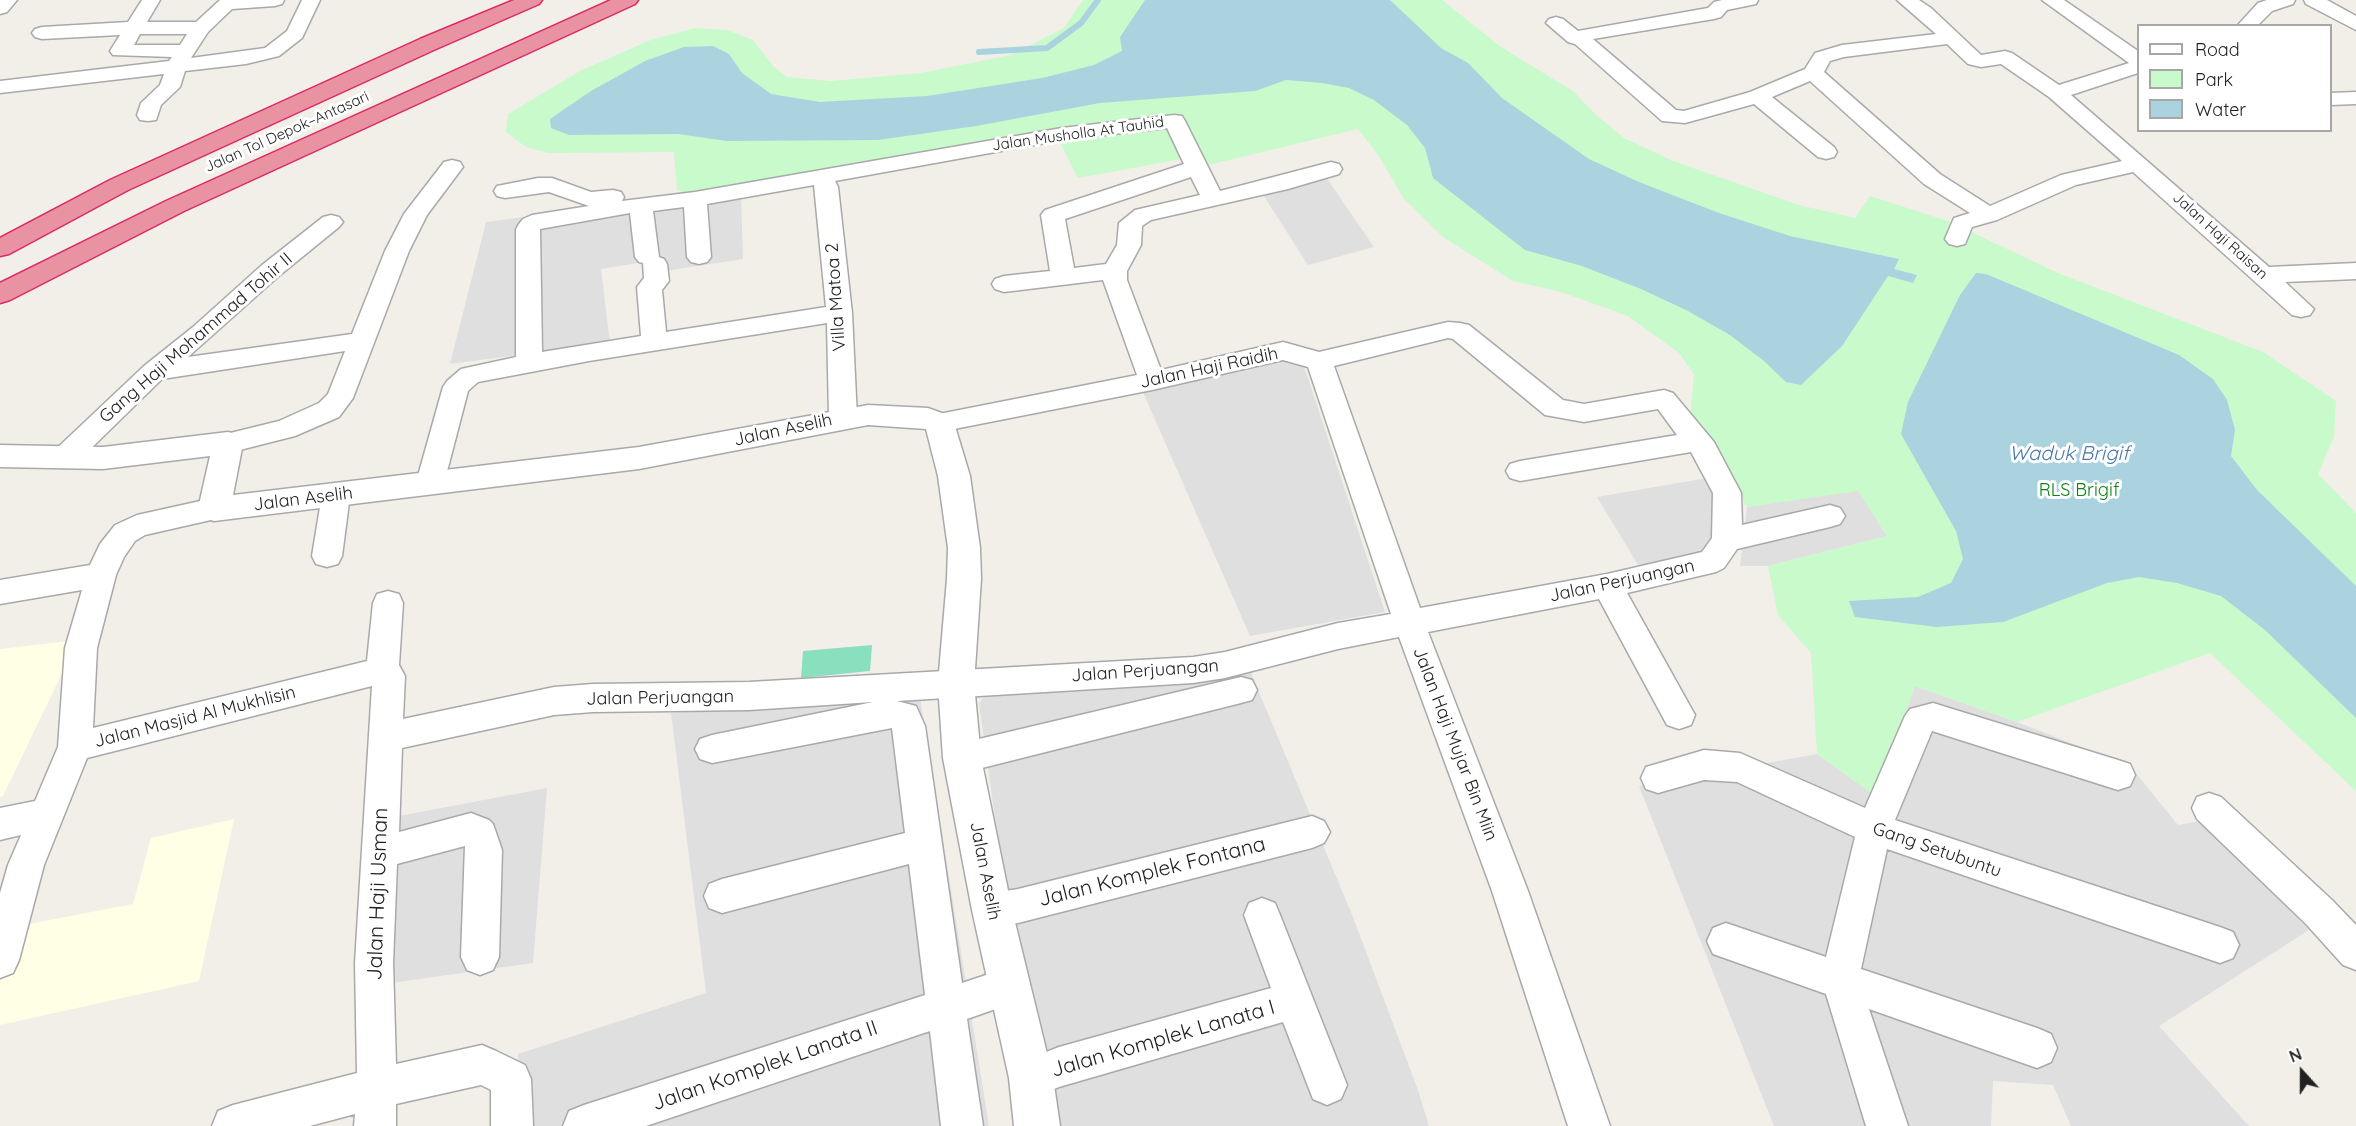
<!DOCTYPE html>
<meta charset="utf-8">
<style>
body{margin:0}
#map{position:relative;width:2356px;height:1126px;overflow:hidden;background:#f2efe9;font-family:Quicksand,sans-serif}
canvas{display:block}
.legend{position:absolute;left:2137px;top:24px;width:195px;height:108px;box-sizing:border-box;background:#fff;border:2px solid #a7a7a7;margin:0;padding:8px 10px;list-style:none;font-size:18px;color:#222}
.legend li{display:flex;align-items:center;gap:12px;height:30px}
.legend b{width:30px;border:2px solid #a7a7a7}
.north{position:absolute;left:2272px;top:1042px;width:60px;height:60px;-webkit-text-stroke:4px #fff;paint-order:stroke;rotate:339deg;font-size:16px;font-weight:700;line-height:24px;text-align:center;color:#222}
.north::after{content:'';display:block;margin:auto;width:21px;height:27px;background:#222;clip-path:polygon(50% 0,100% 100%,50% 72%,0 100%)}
</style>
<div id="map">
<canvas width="2356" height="1126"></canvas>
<ul class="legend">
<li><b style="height:8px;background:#fff"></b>Road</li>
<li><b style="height:16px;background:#c8facc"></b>Park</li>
<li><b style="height:16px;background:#aad3df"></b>Water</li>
</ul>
<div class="north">N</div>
</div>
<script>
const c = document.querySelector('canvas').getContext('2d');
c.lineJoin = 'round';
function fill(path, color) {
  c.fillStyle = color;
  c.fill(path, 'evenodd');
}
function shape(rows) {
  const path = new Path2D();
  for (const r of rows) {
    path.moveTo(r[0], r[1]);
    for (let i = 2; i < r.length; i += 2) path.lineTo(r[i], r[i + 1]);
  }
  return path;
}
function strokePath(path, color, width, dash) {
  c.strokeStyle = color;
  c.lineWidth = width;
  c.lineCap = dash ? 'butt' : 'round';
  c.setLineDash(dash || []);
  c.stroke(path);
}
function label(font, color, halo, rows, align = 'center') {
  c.font = font + ' Quicksand,sans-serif';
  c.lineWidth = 6;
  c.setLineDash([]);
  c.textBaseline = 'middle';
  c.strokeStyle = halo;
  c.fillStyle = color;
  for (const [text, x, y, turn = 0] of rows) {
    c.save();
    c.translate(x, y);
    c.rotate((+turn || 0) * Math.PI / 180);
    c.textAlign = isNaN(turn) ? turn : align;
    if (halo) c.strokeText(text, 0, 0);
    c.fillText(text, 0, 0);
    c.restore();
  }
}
const residential = shape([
 [1324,174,1374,247,1308,265,1260,190],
 [741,194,743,259,658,272,656,260,601,269,610,343,450,364,486,222,653,200],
 [1291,358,1304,366,1385,612,1250,636,1142,390],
 [1713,477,1726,500,1710,555,1643,573,1597,497],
 [1858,490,1887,536,1768,566,1740,566,1747,507],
 [1251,673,1353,917,1418,1090,1429,1126,1049,1126,1031,1005,999,847,979,703,989,691,1014,684],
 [918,685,989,1126,518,1126,518,1054,706,993,671,713],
 [1915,686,2017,722,2130,766,2178,825,2204,820,2309,930,2159,1026,2249,1126,2071,1126,2053,1085,1993,1081,1991,1126,1774,1126,1639,786,1817,754,1876,796],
 [547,788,533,963,384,984,399,816]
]);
const education = shape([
 [78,640,3,796,0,797,0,649],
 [234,819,199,981,0,1025,0,982,19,926,133,904,151,838]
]);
const park = shape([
 [1083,0,1442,0,1501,47,1573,91,1596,115,1624,138,1673,161,1799,205,1855,218,1870,196,1948,221,2058,273,2263,352,2336,401,2334,437,2318,474,2356,513,2356,791,2210,653,2017,722,1915,686,1876,796,1817,754,1811,653,1778,615,1768,566,1887,536,1858,491,1747,507,1690,417,1694,374,1679,353,1628,316,1561,292,1513,281,1443,237,1404,199,1379,156,1358,129,1208,165,1198,156,1078,178,1056,134,690,194,677,190,674,152,548,153,526,147,506,132,508,114,580,71,648,41,695,28,727,30,753,40,774,67,787,77,831,81,921,73,1011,55,1064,28]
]);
const pitch = shape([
 [872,645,870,671,801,678,803,651]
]);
const water = shape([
 [1145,0,1390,0,1441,48,1468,63,1502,98,1589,159,1639,182,1719,213,1790,236,1899,259,1894,269,1917,275,1913,283,1888,276,1842,346,1801,385,1786,382,1764,361,1730,335,1688,311,1641,289,1582,266,1525,250,1433,178,1425,148,1407,125,1374,100,1349,88,1322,83,1286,80,1255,91,1100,103,976,126,878,140,727,141,678,134,569,135,551,128,550,119,591,91,645,61,684,47,713,46,729,54,742,73,771,94,820,102,927,96,1042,78,1094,65,1122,51,1120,37],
 [1976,273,1986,274,2179,355,2213,379,2227,400,2235,430,2231,456,2257,490,2356,586,2356,718,2265,630,2221,596,2177,583,2139,577,2107,583,2003,622,1937,627,1855,617,1849,601,1918,597,1951,583,1963,559,1956,531,1901,434,1908,402,1960,295]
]);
const stream = shape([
 [979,52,1047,48,1081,23,1098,0]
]);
const minor = shape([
 [0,0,17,0,7,12,0,14,0,0],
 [142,0,160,0,147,22,196,22,220,0,284,0,282,4,275,6,232,9,208,32,191,58,265,48,287,31,302,0,320,0,302,38,279,56,246,64,185,71,180,87,161,105,156,120,148,121,140,120,137,115,141,103,160,85,164,74,0,93,0,81,169,61,172,57,113,55,110,51,120,35,42,39,35,37,32,33,35,29,42,27,128,22,142,0],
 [140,34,187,34,180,45,134,45,140,34],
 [1722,0,1758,0,1756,4,1727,10,1721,17,1714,19,1593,39,1676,110,1684,111,1750,92,1805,69,1815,53,1842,45,1936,34,1897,0,1919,0,1931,8,1981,55,2005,51,2012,53,2059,85,2129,63,2042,0,2064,0,2138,51,2138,73,2071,95,2269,267,2356,263,2356,279,2285,282,2314,309,2310,315,2301,317,2292,315,2133,172,2076,185,1997,220,1972,227,1965,244,1957,246,1949,244,1945,239,1954,218,1970,213,1924,184,1810,81,1772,97,1834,147,1837,152,1834,157,1826,159,1818,157,1754,104,1685,123,1662,121,1575,44,1568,42,1546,23,1549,19,1556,17,1563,19,1578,31,1708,8,1714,2,1722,0],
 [1947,44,1968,64,1981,67,2001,64,2049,97,2122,161,2061,175,1990,206,1940,174,1824,72,1830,61,1844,57,1947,44],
 [2267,0,2295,0,2293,4,2272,11,2257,26,2237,26,2258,3,2267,0],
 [2304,0,2327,0,2356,16,2356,30,2306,4,2304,0],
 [2356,92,2356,104,2330,105,2330,93,2356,92],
 [1174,115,1182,116,1185,121,1220,191,1331,162,1339,164,1342,169,1339,174,1288,189,1151,220,1142,226,1141,245,1127,271,1127,280,1161,370,1283,342,1319,352,1448,322,1460,323,1469,325,1563,400,1584,404,1664,390,1673,393,1714,442,1741,493,1742,525,1830,505,1840,508,1845,516,1840,524,1830,527,1737,549,1724,568,1716,572,1627,593,1695,715,1691,725,1679,729,1667,725,1599,599,1428,632,1528,891,1610,1126,1568,1126,1492,891,1399,637,1338,649,1225,678,1193,683,897,701,916,706,925,726,962,983,1010,967,1024,973,1029,986,1024,999,967,1019,983,1126,941,1126,930,1031,646,1126,563,1126,569,1111,584,1105,925,995,909,864,722,913,709,908,704,896,709,884,722,879,905,833,892,728,712,763,700,759,695,749,700,739,712,735,873,702,749,710,593,712,554,715,402,748,399,832,471,813,489,820,493,824,502,850,499,957,493,970,480,975,467,970,461,957,465,846,397,864,393,963,396,1064,482,1045,496,1051,525,1065,531,1079,533,1126,491,1126,491,1090,481,1085,396,1104,396,1126,354,1126,355,1114,310,1126,212,1126,218,1111,233,1105,357,1073,355,963,372,686,87,758,44,865,19,960,13,973,0,978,0,893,8,865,21,835,0,840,0,808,35,801,58,747,65,648,82,590,0,604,0,580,90,565,100,544,115,525,137,515,214,498,224,501,228,509,224,517,145,535,135,541,124,557,116,575,97,648,93,728,367,661,373,603,377,594,388,591,399,594,403,603,399,665,405,676,403,719,554,687,593,684,749,682,1193,657,1225,652,1338,623,1391,614,1308,367,1283,360,1152,390,939,432,929,430,925,423,929,416,939,414,1137,375,1103,280,1004,292,995,289,992,284,995,279,1004,276,1050,271,1041,215,1045,210,1184,164,1167,128,1062,140,835,181,838,187,852,313,857,418,853,425,843,427,833,425,829,418,827,323,589,361,478,382,468,391,444,483,440,490,430,493,420,490,416,483,443,387,447,381,461,369,516,357,516,229,519,224,523,219,532,215,589,206,549,192,505,198,497,196,494,191,497,186,538,178,552,178,591,192,613,190,621,192,624,197,622,201,695,192,1062,128,1174,115],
 [1191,177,1200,195,1135,210,1119,223,1117,245,1106,264,1074,268,1065,219,1191,177],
 [814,185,826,307,666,332,662,290,669,281,667,264,664,259,659,257,653,211,684,207,687,257,691,262,699,264,707,262,711,257,707,204,814,185],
 [630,213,635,257,639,262,643,263,644,278,637,287,641,336,542,352,540,229,630,213],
 [1448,338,1453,339,1545,415,1584,422,1658,409,1677,435,1520,461,1510,464,1506,471,1510,478,1520,481,1691,452,1713,493,1712,538,1702,552,1607,574,1420,608,1334,366,1448,338],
 [452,160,460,162,463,167,427,215,409,251,353,398,339,417,295,436,228,453,218,450,214,443,218,436,279,421,319,403,328,394,345,351,162,379,74,465,64,468,54,465,50,458,54,451,144,366,193,327,262,265,323,217,331,215,339,217,343,222,339,227,280,275,188,357,352,334,385,251,404,214,444,162,452,160],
 [336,485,346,488,350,495,342,556,338,564,327,567,316,564,312,556,322,495,326,488,336,485],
 [1241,677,1252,680,1257,690,1252,700,1241,703,962,773,950,768,945,758,950,748,962,743,1241,677],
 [1933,703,2118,760,2130,764,2135,775,2130,786,2118,790,1932,731,1895,820,2220,927,2233,932,2239,945,2233,958,2220,963,1887,849,1861,969,2037,1028,2051,1034,2057,1048,2051,1062,2037,1068,1869,1009,1908,1126,1866,1126,1826,994,1713,954,1707,941,1713,928,1726,923,1826,957,1855,837,1737,782,1704,780,1658,793,1646,789,1641,778,1646,767,1704,750,1740,753,1865,808,1905,716,1910,709,1933,703],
 [2209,793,2221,797,2332,900,2356,925,2356,970,2343,965,2306,924,2197,819,2192,808,2197,797,2209,793],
 [1312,816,1324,821,1330,832,1324,843,1312,848,1018,923,992,927,979,922,974,910,979,898,992,893,1018,889,1312,816],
 [1262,898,1275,903,1280,915,1347,1085,1341,1099,1327,1105,1313,1099,1283,1022,1059,1087,1031,1098,1017,1092,1011,1078,1017,1064,1031,1058,1059,1047,1271,988,1244,915,1249,903,1262,898]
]);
const tertiary = shape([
 [868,405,928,408,950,416,954,423,970,476,980,548,981,579,974,684,981,758,1012,910,1053,1078,1060,1126,1014,1126,1009,1078,972,910,943,758,938,684,947,579,948,548,938,476,926,429,868,425,639,469,214,521,203,517,198,509,210,456,103,469,0,467,0,445,103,447,228,432,239,435,243,443,233,495,639,447,868,405]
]);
const motorway = shape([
 [514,0,542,0,539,4,436,49,128,190,9,254,0,256,0,238,110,180,420,39,514,0],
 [611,0,638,0,635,4,184,211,10,300,0,303,0,283,166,201,611,0]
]);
const farStreetnames = [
 ["Jalan Tol Depok–Antasari",287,132,-24],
 ["Jalan Musholla At Tauhid",1078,134,-8],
 ["Jalan Haji Raisan",2220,236,42]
];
const streetNames = [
 ["Villa Matoa 2",836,297,-94],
 ["Gang Haji Mohammad Tohir II",196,338,-41],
 ["Jalan Haji Raidih",1209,368,-12],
 ["Jalan Aselih",783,430,-12],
 ["Jalan Aselih",303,499,-7],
 ["Jalan Perjuangan",1622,581,-12],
 ["Jalan Perjuangan",1145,671,-4],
 ["Jalan Perjuangan",660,698,-1],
 ["Jalan Masjid Al Mukhlisin",195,717,-14],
 ["Jalan Haji Mujar Bin Miin",1455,744,69],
 ["Gang Setubuntu",1937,850,19],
 ["Jalan Aselih",985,871,79]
];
const parkNames = [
 ["RLS Brigif",2079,491]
];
const waterNames = [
 ["Waduk Brigif",2069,454]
];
const nearStreetnames = [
 ["Jalan Komplek Fontana",1152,872,-14],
 ["Jalan Haji Usman",378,894,-88],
 ["Jalan Komplek Lanata I",1163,1039,-16],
 ["Jalan Komplek Lanata II",765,1066,-19]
];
fill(residential, '#e0dfdf');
fill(education, '#ffffe5');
fill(park, '#c8facc');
fill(pitch, '#88e0be');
fill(water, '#aad3df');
strokePath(stream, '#aad3df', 6);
strokePath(minor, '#a9a9a9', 3);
strokePath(tertiary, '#a9a9a9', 3);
strokePath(motorway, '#dc2a67', 3);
fill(minor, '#fff');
fill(tertiary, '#fff');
fill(motorway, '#e892a2');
label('15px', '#222', '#fff', farStreetnames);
label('18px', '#222', '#fff', streetNames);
label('18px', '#0c8416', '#fff', parkNames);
label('italic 20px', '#4a7aab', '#fff', waterNames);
label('21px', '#222', '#fff', nearStreetnames);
</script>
